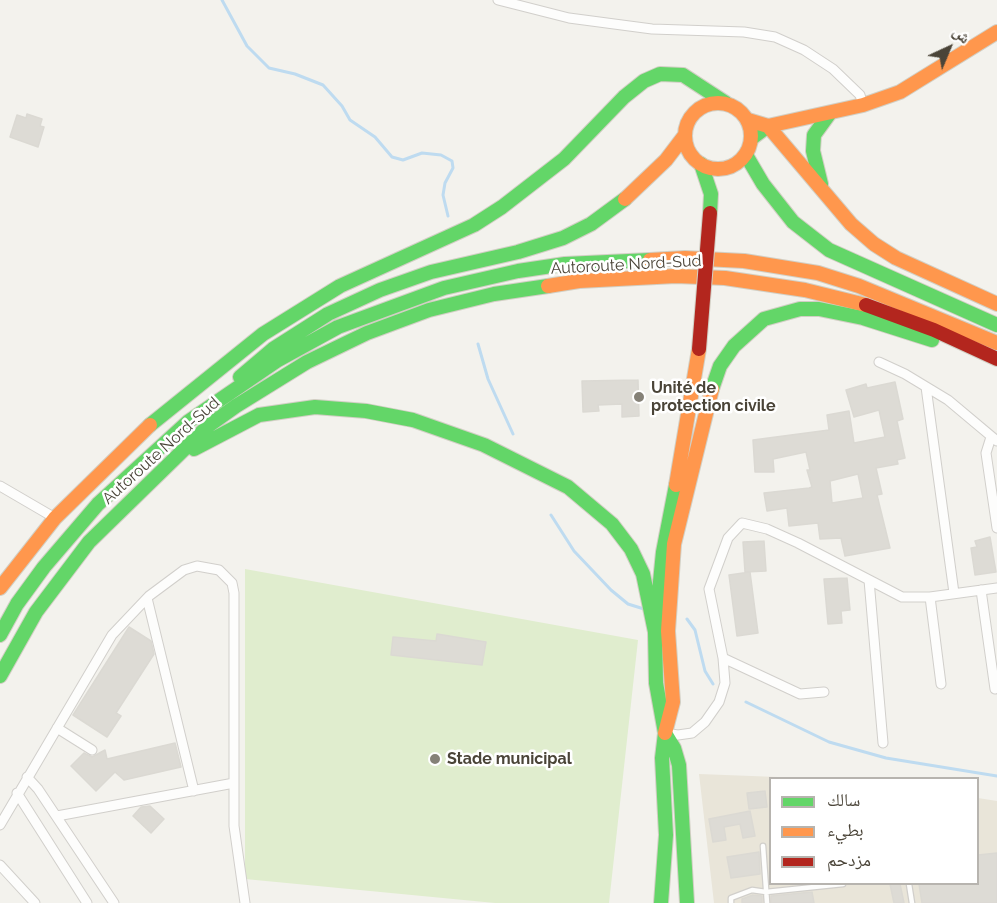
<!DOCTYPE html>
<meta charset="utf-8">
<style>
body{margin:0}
#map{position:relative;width:997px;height:903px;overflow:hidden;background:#f3f2ed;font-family:Raleway,"Noto Naskh Arabic",sans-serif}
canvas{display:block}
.legend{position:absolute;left:769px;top:777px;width:210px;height:108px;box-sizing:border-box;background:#fff;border:2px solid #b7b4af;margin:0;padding:8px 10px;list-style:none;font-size:18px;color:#4a4438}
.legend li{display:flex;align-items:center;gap:12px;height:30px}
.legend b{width:30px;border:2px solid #b7b4af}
.north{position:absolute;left:919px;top:18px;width:60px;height:60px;-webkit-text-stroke:4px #fff;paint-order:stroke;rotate:44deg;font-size:16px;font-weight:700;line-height:24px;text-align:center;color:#4a4438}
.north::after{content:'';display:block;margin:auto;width:21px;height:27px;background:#4a4438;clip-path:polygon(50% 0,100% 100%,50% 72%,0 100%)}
</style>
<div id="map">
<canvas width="997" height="903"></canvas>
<ul class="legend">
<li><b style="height:8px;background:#63d668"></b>سالك</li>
<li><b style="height:8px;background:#ff974d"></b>بطيء</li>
<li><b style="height:8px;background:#b3261e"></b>مزدحم</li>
</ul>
<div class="north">ش</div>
</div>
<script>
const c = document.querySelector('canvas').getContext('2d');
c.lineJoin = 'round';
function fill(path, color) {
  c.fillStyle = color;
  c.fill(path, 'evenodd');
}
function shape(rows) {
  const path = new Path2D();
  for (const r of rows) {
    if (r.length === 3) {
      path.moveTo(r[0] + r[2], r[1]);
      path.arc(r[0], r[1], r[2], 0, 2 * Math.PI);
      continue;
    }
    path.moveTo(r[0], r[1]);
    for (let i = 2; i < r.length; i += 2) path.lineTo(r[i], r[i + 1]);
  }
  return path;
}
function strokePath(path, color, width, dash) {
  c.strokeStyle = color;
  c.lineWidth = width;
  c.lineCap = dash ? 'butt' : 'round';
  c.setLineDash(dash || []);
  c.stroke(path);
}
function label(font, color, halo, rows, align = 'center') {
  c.font = font + ' Raleway,sans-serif';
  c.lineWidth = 5;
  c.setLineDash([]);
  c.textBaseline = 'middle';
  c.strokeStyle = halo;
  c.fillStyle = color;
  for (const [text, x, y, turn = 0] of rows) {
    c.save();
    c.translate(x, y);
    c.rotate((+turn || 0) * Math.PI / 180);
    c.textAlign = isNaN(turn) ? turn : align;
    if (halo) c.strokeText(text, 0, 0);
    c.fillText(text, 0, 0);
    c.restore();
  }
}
const education = shape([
 [699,774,804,778,770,778,770,884,978,884,978,798,997,801,997,903,714,903]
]);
const green = shape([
 [245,569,638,640,609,903,495,903,245,879]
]);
const stream = shape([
 [222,0,247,46,269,68,295,74,323,85,342,106,350,120,375,137,392,157,403,160,422,153,441,155,452,161,453,168,445,183,443,195,448,216],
 [478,344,488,379,513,434],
 [551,515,574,551,611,590,628,604,644,609],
 [687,619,695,630,705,671,713,684],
 [746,702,829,742,886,758,997,776]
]);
const building = shape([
 [27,114,42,119,40,126,44,127,38,147,10,137,17,115,26,118,27,114],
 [638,380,639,416,622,417,622,404,598,405,599,411,583,412,582,381,638,380],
 [895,382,903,419,897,421,905,458,897,460,898,464,876,468,882,494,877,495,890,548,845,556,841,538,820,539,818,523,789,526,787,508,767,511,764,493,809,488,812,487,807,470,810,470,806,452,773,459,774,472,755,472,753,440,829,430,827,415,849,411,854,443,885,437,879,410,854,417,846,390,866,384,867,388,895,382],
 [858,474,863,498,832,503,830,481,858,474],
 [990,537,996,572,975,575,971,548,977,547,975,541,990,537],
 [764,541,766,571,745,572,743,542,764,541],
 [750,572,758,633,737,636,729,575,750,572],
 [847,578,850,610,841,611,842,623,828,624,824,579,847,578],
 [129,627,151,641,154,654,116,713,121,716,107,737,73,715,129,627],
 [437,634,486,642,482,665,391,655,393,637,436,641,437,634],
 [175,743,181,767,124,780,115,772,96,791,71,766,84,753,92,757,105,750,107,759,175,743],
 [765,791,767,807,749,809,747,793,765,791],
 [150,806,164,819,151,833,133,816,141,807,150,806],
 [750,811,755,836,743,838,740,824,724,827,726,840,713,842,709,819,750,811],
 [759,852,760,874,731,878,727,857,759,852],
 [997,853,997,903,922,903,919,884,978,884,978,855,997,853],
 [890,884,900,884,904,903,894,903,890,884],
 [812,892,814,903,771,903,771,896,812,892],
 [753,895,762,896,762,903,742,903,742,899,753,895]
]);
const lane = shape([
 [763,846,767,903],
 [909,884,912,903],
 [731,903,731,898,752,890,766,892,843,884]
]);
const street = shape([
 [498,0,569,18,652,29,744,32,775,37,804,50,833,69,860,95,863,105],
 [879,362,905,374,948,400,997,441],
 [926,387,954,593],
 [991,437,986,453,997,528],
 [0,486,55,518],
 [869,580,883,743],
 [981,590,995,689],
 [930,597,941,684],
 [147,598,194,791],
 [723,658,800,694,824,692],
 [57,728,92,750],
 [665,733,678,735,692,733,705,722,719,702,725,683,723,658,709,589,728,538,742,523,767,529,798,543,902,597,930,597,997,588],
 [27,777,38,789,114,903],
 [17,793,87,903],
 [57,816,234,783],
 [0,825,112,635,149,596,184,570,197,566,219,570,232,583,234,593,234,826,245,903],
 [0,865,35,903]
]);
const fast = shape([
 [752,138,768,126],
 [746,155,763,184,793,222,829,250,997,325],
 [701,164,711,194,710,213],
 [821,184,813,151,814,135,830,113],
 [240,377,273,349,328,314,380,290,431,272,518,252,563,238,591,224,625,199],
 [712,389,720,366,734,346,764,319,800,309,819,309,863,318,932,340],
 [150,425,263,334,340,286,474,225,502,207,564,159,624,97,644,81,660,74,683,75,726,103],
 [194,449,259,415,315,407,366,411,413,420,484,445,568,487,612,524,631,549,643,574,655,632],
 [0,635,17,604,44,567,98,504,189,421,278,360,338,327,444,288,518,271,565,264,650,260],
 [0,676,36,612,89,542,208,426,236,406,307,362,367,333,429,310,494,294,548,286],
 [665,733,674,748,679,765,687,903],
 [661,903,666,835,662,758,665,733,656,683,655,632,663,552,676,485]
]);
const slow = shape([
 [718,136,33],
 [748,120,768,126,863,105,900,92,997,32],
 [768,126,851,224,874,244,896,258,997,304],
 [625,199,666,160,685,135],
 [650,260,685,258,744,261,818,273,859,286,997,343],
 [548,286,579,281,676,276,725,278,805,290,866,305],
 [676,485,699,349],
 [0,588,55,518,150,425],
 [665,733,673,702,668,631,674,544,712,389]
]);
const jam = shape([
 [866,305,934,330,997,359]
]);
const jamBridge = shape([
 [699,349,710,213]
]);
const markers = [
 [639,397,6,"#858177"],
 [435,759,6,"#858177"]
];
const streetNames = [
 ["Autoroute Nord-Sud",626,265,-3],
 ["Autoroute Nord-Sud",161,451,-42]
];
const poiNames = [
 ["Unité de",651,388],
 ["protection civile",651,406],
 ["Stade municipal",447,759]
];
fill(education, '#e9e5d9');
fill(green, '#e0edce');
strokePath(stream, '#bedbf0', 3);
fill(building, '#dddbd5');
strokePath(building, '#dbd9d3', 1.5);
strokePath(lane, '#d1cfcb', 7);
strokePath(street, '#d1cfcb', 11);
strokePath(fast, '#d2cfc4', 16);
strokePath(slow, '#d2cfc4', 16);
strokePath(jam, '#d2cfc4', 16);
strokePath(lane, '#fdfdfc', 4.5);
strokePath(street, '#fdfdfc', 9);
strokePath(fast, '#63d668', 14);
strokePath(slow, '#ff974d', 14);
strokePath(jam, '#b3261e', 14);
strokePath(jamBridge, '#d2cfc4', 16, []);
strokePath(jamBridge, '#b3261e', 14);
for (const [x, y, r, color] of markers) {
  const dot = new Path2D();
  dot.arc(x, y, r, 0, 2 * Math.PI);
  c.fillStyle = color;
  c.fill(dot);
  strokePath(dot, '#fff', 2);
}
label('16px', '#4a4438', '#fff', streetNames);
label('bold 16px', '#4a4438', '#fff', poiNames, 'left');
</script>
